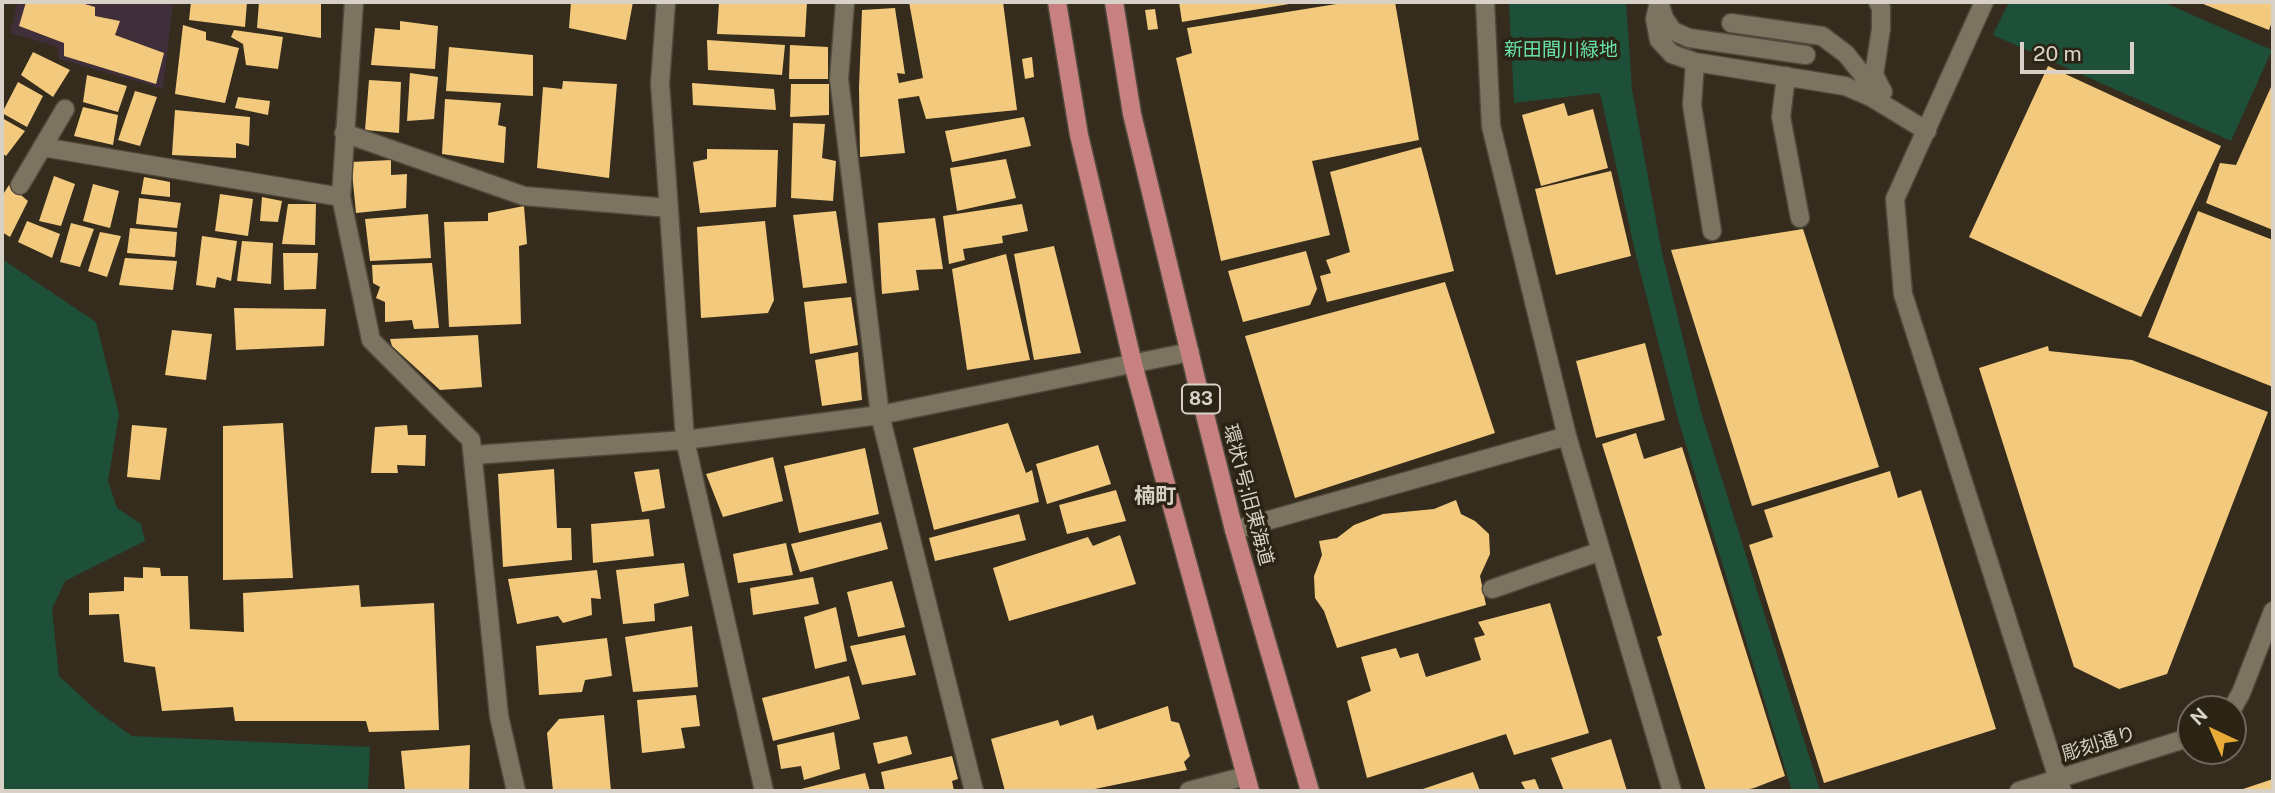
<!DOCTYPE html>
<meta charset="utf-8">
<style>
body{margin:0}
#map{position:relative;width:2275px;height:793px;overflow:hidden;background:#352c1d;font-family:"Public Sans",sans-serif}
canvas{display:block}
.frame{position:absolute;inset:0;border:4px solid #d7d1c8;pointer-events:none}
.north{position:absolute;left:2177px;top:695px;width:70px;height:70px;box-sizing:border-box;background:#2b2313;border:2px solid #70695b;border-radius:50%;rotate:316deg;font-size:19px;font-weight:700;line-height:28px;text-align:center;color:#d7d1c8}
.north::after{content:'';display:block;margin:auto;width:24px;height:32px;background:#e9ab38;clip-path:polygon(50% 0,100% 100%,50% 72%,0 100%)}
.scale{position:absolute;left:2020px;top:42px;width:114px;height:32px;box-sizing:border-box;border:4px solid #d7d1c8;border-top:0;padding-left:9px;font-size:21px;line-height:24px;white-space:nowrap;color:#d7d1c8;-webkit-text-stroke:5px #2b2313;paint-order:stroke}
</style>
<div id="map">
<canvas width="2275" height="793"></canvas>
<div class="frame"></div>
<div class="north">N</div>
<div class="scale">20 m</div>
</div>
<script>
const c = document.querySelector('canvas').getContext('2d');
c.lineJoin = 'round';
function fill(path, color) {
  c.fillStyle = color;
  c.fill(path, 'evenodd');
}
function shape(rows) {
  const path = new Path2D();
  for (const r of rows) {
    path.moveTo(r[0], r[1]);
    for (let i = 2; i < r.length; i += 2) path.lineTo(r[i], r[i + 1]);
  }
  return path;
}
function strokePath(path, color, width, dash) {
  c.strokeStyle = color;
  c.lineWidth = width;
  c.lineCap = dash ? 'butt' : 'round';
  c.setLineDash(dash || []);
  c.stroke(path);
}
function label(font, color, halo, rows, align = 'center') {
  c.font = font + ' "Public Sans","Noto Sans JP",sans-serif';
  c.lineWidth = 7;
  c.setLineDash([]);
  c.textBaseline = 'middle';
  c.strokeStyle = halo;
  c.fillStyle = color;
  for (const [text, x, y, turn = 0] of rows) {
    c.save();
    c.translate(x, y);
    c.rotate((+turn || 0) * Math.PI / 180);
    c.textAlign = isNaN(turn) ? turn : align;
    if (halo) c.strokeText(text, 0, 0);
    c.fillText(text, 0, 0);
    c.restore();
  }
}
const education = shape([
 [18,2,173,2,163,89,59,59,58,47,10,33]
]);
const green = shape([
 [1509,2,1626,2,1632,89,1662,253,1701,412,1820,791,1792,791,1678,419,1636,256,1600,93,1514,103],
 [2009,2,2163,2,2272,50,2231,141,1993,35],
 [2,259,96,322,119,414,108,481,117,508,141,524,145,541,65,581,52,609,59,676,97,711,132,736,370,747,368,791,2,791]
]);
const building = shape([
 [26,2,78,2,95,7,95,16,120,21,115,35,164,53,156,84,64,56,64,43,19,26],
 [191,2,247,2,245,27,189,20],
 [259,2,321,2,321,38,257,28],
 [571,2,633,2,626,40,569,28],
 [719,2,807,2,805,37,717,34],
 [909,2,1003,2,1017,110,926,119,919,96,898,99,905,153,860,157,859,88,862,10,895,8,905,74,897,73,899,83,923,78],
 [1179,2,1295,2,1295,3,1182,22],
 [1349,2,1395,2,1419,140,1312,161,1330,235,1221,261,1176,58,1192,53,1187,28],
 [2198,2,2273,2,2273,19,2269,30],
 [1155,9,1158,29,1148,30,1145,10],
 [400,21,438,26,435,69,371,65,375,28,400,30],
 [183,25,206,32,206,40,239,48,225,103,175,94],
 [234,30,283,37,278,69,246,65,243,44,231,37],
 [707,40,785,45,782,75,708,70],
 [790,45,828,47,828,79,789,79],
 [449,47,533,55,533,96,446,91],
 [33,52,70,70,53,97,21,75],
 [1032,57,1034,77,1025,79,1022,59],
 [2048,66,2221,146,2141,317,1969,237],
 [410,73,438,77,434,119,407,121],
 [87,75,127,86,118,112,83,102],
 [369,80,401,82,399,133,365,130],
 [563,81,617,84,609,178,537,168,543,87,562,89],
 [18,82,43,96,27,127,2,113],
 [692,83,774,89,776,110,693,105],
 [791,84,829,84,829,115,790,117],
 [2271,87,2273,88,2273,230,2206,203,2220,163,2236,165],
 [135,91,157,97,140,146,118,140],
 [238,97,270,101,268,115,235,108],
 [445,99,501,103,498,125,506,127,504,163,442,154],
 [1564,103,1568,116,1593,109,1608,168,1541,186,1522,115],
 [83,107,118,115,113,145,74,136],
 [175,110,250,117,249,146,236,143,236,158,172,155],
 [1024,117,1031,146,952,162,945,131],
 [2,118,25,131,6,156,2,153],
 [793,123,825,124,822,158,836,161,833,201,791,198],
 [1421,147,1454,271,1327,302,1320,276,1331,273,1326,260,1350,252,1330,172],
 [707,149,778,150,776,207,700,213,693,162,707,159],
 [1006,159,1016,198,957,211,950,168],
 [391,160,391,175,407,174,406,208,356,213,351,162],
 [1611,171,1631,256,1556,275,1535,189],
 [54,176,75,184,61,226,39,221],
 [144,177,170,182,170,197,141,194],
 [93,184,119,191,110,228,83,221],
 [9,185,28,201,10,237,2,232,2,196],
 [220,194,253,199,248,236,215,231],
 [262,197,282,201,278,222,260,221],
 [139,198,181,203,177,228,136,224],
 [288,204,316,204,315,245,282,244],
 [1022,204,1028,231,1002,236,1003,243,963,249,965,260,949,264,943,216],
 [524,206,527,244,519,246,521,324,449,327,444,222,488,221,488,213],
 [836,211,847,283,803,288,793,215],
 [2198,211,2273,240,2273,387,2148,337],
 [428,214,431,258,370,261,365,219],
 [935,218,943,269,916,270,919,290,882,294,878,223],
 [27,221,60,234,52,258,18,242],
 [765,221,774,300,768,313,701,318,697,227],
 [71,223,94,229,80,267,60,262],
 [130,228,177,232,175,257,127,253],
 [1803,229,1879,467,1752,506,1671,250],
 [100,232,121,236,107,277,88,271],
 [202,236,237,241,231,281,217,277,215,288,196,285],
 [242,241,273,243,271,284,237,281],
 [1054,246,1081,353,1034,360,1014,254],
 [1306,251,1317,289,1310,305,1243,322,1228,271],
 [283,253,318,253,316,289,284,290],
 [1006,254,1030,360,967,370,952,269],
 [125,258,177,261,173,290,119,285],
 [432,263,439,328,414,329,412,320,385,322,385,302,376,298,380,287,373,283,372,265],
 [1445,282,1495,433,1295,498,1245,336],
 [851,297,858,345,810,354,804,302],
 [234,308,326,309,324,346,236,350],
 [172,330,212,334,206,380,165,375],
 [478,335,482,387,440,390,392,346,390,339],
 [1645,343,1665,420,1596,438,1576,361],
 [2048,346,2049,351,2132,360,2268,412,2167,674,2119,689,2074,667,1979,368],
 [858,352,862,400,822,406,815,360],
 [283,423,293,578,223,580,223,426],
 [1008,423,1026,473,1032,470,1039,502,934,530,913,448],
 [132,425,167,428,160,480,127,477],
 [407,425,408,435,426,435,425,466,397,465,398,473,371,473,375,427],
 [1636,433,1644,459,1682,447,1785,776,1754,788,1739,791,1706,791,1657,637,1662,635,1602,444],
 [1098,445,1111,484,1047,504,1036,464],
 [865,448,879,514,799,533,784,466],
 [773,457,783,501,723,517,706,474],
 [554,469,557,528,571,528,572,560,503,567,498,474],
 [659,469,665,508,642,512,634,472],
 [1890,471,1898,498,1921,490,1996,729,1824,783,1749,545,1773,537,1764,510],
 [1116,490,1126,521,1067,534,1059,505],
 [1456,500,1461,514,1475,521,1489,534,1490,554,1480,576,1486,605,1337,648,1324,611,1315,598,1314,576,1322,555,1319,541,1337,538,1354,525,1383,514,1434,509],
 [1019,514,1026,540,935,561,929,538],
 [649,519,654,556,593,563,591,524],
 [881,522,888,549,800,572,791,544],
 [1120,535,1136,584,1009,621,993,568,1088,537,1093,546],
 [786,543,793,575,738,583,733,554],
 [684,563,689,596,654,604,655,621,623,624,616,570],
 [143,567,160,568,161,576,188,576,190,629,244,632,243,593,359,585,361,607,434,603,439,730,369,732,366,721,235,721,233,707,162,711,155,667,124,662,119,614,89,615,89,593,124,591,124,577,143,578],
 [597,570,601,599,591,598,592,615,563,623,558,616,517,624,508,579],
 [813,577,819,604,753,615,750,588],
 [892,581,905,627,858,637,847,592],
 [1550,603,1589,733,1514,755,1506,734,1367,778,1347,701,1371,691,1361,657,1396,648,1400,658,1418,653,1426,677,1481,660,1474,638,1485,635,1478,622],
 [836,607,847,661,815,669,804,617],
 [692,626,698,687,633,692,625,637],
 [905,635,916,675,862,685,850,646],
 [607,638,612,676,585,680,582,692,539,695,536,646],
 [849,676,860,719,773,741,762,698],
 [696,695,700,726,681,728,685,748,642,753,637,700],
 [1168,706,1171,721,1179,723,1190,756,1184,762,1187,770,1085,791,1005,791,991,739,1058,720,1060,726,1093,715,1097,730],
 [604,715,611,791,553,791,547,733,559,719],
 [834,732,840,769,804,780,801,766,781,769,777,745],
 [907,736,912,754,878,764,873,743],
 [1611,739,1627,791,1564,791,1551,758],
 [470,745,469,791,405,791,401,751],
 [952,756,958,779,952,781,954,791,885,791,881,772],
 [1473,772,1480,791,1417,791],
 [865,773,870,791,797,791,797,790],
 [1535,779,1540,791,1526,791,1521,782],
 [2273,779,2273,791,2237,791]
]);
const minor = shape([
 [354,2,341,197,371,340,471,440,499,716,516,791],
 [666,2,660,83,685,440,764,791],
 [845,2,839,79,880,415,974,791],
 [1485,2,1491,126,1567,436,1672,791],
 [1659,2,1655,19,1659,40,1672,54,1695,62,1845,86,1871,97,1927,131],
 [1878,2,1881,8,1881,29,1874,75,1883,92],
 [1984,2,1895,199,1903,294,2062,791],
 [1660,5,1664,18,1673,31,1689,38,1806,55],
 [1731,23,1822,36,1846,54,1866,79,1880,88],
 [1695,62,1692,105,1712,231],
 [1786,76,1781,117,1800,218],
 [344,133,524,196,669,208],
 [42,147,341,197],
 [20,185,65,109],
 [473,455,685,440,880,415,1190,352],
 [1234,530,1567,436],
 [1492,589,1601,551],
 [2232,709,2241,693,2273,611],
 [1189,791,1246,776],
 [2019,791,2191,737]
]);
const major = shape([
 [1057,2,1079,135,1133,364,1250,791],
 [1114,2,1132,114,1197,383,1234,530,1310,791]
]);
const shields = [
 [1201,399,38]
];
const shieldNames = [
 ["83",1201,399]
];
const parkNames = [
 ["新田間川緑地",1561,50]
];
const streetNames = [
 ["環状1号;旧東海道",1248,495,75],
 ["彫刻通り",2099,744,-17]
];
const neighbourhoodNames = [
 ["楠町",1155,497]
];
fill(education, '#402f3a');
fill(green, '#1d4f39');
fill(building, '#f3ca7d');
strokePath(minor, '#514a3c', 21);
strokePath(major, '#514a3c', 21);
strokePath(minor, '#7d7361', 18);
strokePath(major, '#c68180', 18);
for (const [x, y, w] of shields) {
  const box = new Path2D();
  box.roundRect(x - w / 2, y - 14.5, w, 29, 5);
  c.fillStyle = '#2b2313';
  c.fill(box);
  strokePath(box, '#d7d1c8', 2);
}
label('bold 18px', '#d7d1c8', null, shieldNames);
label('19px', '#66e1a9', '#2b2313', parkNames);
label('19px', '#d7d1c8', '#2b2313', streetNames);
label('bold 21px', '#d7d1c8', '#2b2313', neighbourhoodNames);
</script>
